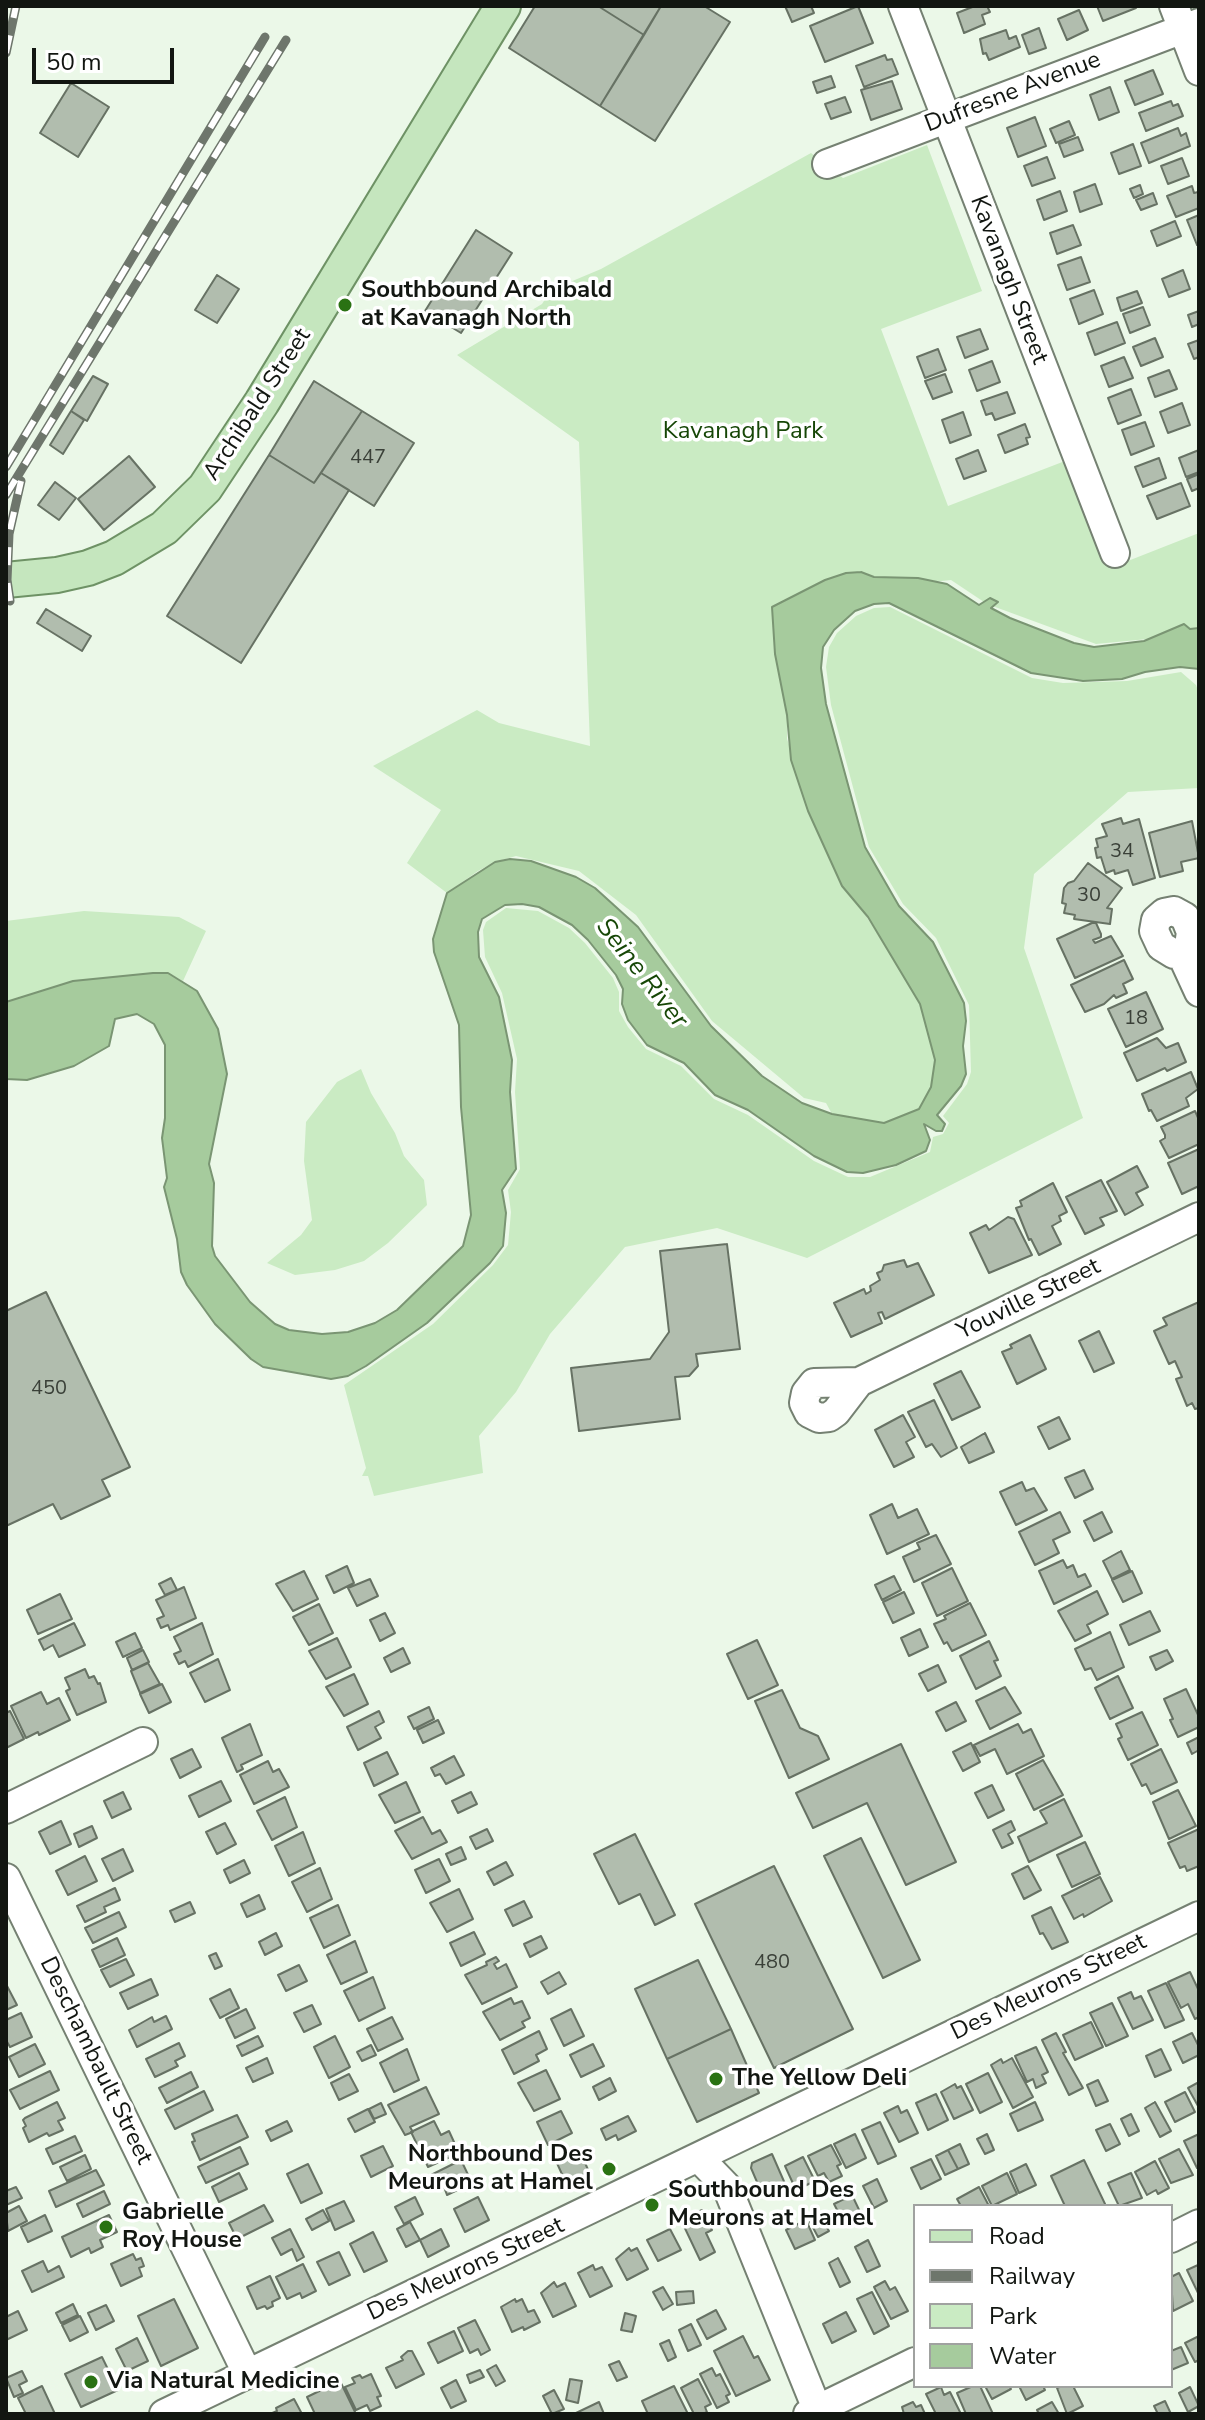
<!DOCTYPE html>
<style>
body{margin:0}
#map{position:relative;width:1205px;height:2420px;overflow:hidden;background:#ebf8e8;font-family:"Nunito Sans",sans-serif}
canvas{display:block}
.frame{position:absolute;inset:0;border:8px solid #121611;pointer-events:none}
.legend{position:absolute;left:913px;top:2204px;width:260px;height:184px;box-sizing:border-box;background:#fff;border:2px solid #a0a2a0;margin:0;padding:10px 14px;list-style:none;font-size:24px;color:#121611}
.legend li{display:flex;align-items:center;gap:16px;height:40px}
.legend b{width:40px;border:2px solid #a0a2a0}
.scale{position:absolute;left:32px;top:48px;width:142px;height:36px;box-sizing:border-box;border:4px solid #121611;border-top:0;padding-left:10px;font-size:24px;line-height:28px;white-space:nowrap;color:#121611;-webkit-text-stroke:6px #fff;paint-order:stroke}
</style>
<div id="map">
<canvas width="1205" height="2420"></canvas>
<div class="frame"></div>
<ul class="legend">
<li><b style="height:10px;background:#c5e6be"></b>Road</li>
<li><b style="height:10px;background:#6e766c"></b>Railway</li>
<li><b style="height:22px;background:#caebc3"></b>Park</li>
<li><b style="height:22px;background:#a6cb9d"></b>Water</li>
</ul>
<div class="scale">50 m</div>
</div>
<script>
const c = document.querySelector('canvas').getContext('2d');
c.lineJoin = 'round';
function fill(path, color) {
  c.fillStyle = color;
  c.fill(path, 'evenodd');
}
function shape(rows) {
  const path = new Path2D();
  for (const r of rows) {
    path.moveTo(r[0], r[1]);
    for (let i = 2; i < r.length; i += 2) path.lineTo(r[i], r[i + 1]);
  }
  return path;
}
function strokePath(path, color, width, dash) {
  c.strokeStyle = color;
  c.lineWidth = width;
  c.lineCap = dash ? 'butt' : 'round';
  c.setLineDash(dash || []);
  c.stroke(path);
}
function label(font, color, halo, rows, align = 'center') {
  c.font = font + ' "Nunito Sans",sans-serif';
  c.lineWidth = 7;
  c.setLineDash([]);
  c.textBaseline = 'middle';
  c.strokeStyle = halo;
  c.fillStyle = color;
  for (const [text, x, y, turn = 0] of rows) {
    c.save();
    c.translate(x, y);
    c.rotate((+turn || 0) * Math.PI / 180);
    c.textAlign = isNaN(turn) ? turn : align;
    if (halo) c.strokeText(text, 0, 0);
    c.fillText(text, 0, 0);
    c.restore();
  }
}
const green = shape([
 [927,145,982,291,881,329,948,506,1065,461,1110,568,1199,533,1199,634,1096,644,987,604,951,580,795,596,773,607,775,653,787,715,787,739,823,842,862,910,905,976,920,1004,930,1033,935,1060,931,1087,919,1109,884,1123,832,1114,826,1103,804,1098,712,1021,636,915,579,871,516,856,495,862,478,871,447,893,407,863,441,810,373,766,477,710,499,723,590,746,579,442,457,355,542,304,551,290,601,269,811,153,843,178],
 [890,607,1032,678,1063,683,1127,681,1181,672,1196,685,1199,693,1199,788,1128,792,1034,874,1024,948,1083,1118,807,1258,717,1228,625,1247,550,1334,516,1392,479,1436,483,1473,374,1496,368,1476,362,1476,366,1468,344,1385,433,1324,493,1265,508,1245,511,1212,508,1190,520,1169,515,1092,517,1059,502,993,485,957,483,930,486,922,506,908,538,911,569,928,585,943,613,978,619,992,619,1011,628,1027,646,1049,681,1066,714,1099,748,1115,814,1161,848,1177,870,1177,930,1152,933,1137,943,1134,949,1123,943,1116,967,1084,971,1072,969,1005,936,938,903,904,869,847,831,705,826,667,829,647,837,633,856,616,874,608],
 [84,911,179,917,206,931,183,981,168,973,73,981,6,1002,6,921],
 [361,1069,371,1093,395,1133,404,1156,424,1180,427,1205,388,1243,364,1261,335,1270,295,1275,267,1263,301,1235,312,1220,304,1161,306,1122,337,1082]
]);
const water = shape([
 [861,572,874,577,918,578,947,584,979,605,990,598,998,602,991,608,1010,618,1074,643,1094,647,1144,641,1184,624,1190,629,1199,628,1199,669,1180,667,1145,672,1122,679,1083,681,1031,673,889,603,874,604,855,611,834,630,823,647,821,668,826,704,865,847,899,906,933,942,964,1003,966,1021,963,1046,966,1074,961,1086,937,1115,945,1124,942,1131,936,1131,924,1124,930,1140,926,1151,896,1165,863,1173,847,1172,814,1156,748,1110,715,1095,684,1063,647,1045,628,1020,622,1004,623,989,616,975,588,940,572,925,539,907,522,904,505,905,482,919,478,932,479,957,499,997,512,1060,510,1092,516,1169,502,1190,506,1213,503,1246,490,1263,427,1323,366,1366,348,1376,331,1379,263,1367,251,1359,215,1324,187,1285,181,1272,177,1239,164,1187,167,1178,162,1138,165,1118,165,1045,154,1024,137,1014,115,1019,109,1046,74,1066,27,1080,6,1079,6,1002,73,981,153,973,168,973,197,991,218,1029,227,1074,209,1164,214,1183,212,1246,215,1256,250,1302,275,1324,289,1330,322,1334,348,1332,375,1323,397,1310,463,1246,471,1215,461,1107,459,1025,434,952,433,939,447,893,495,862,510,859,531,861,576,877,595,888,638,927,711,1026,762,1076,802,1103,832,1114,884,1123,919,1109,931,1087,935,1060,920,1004,868,917,842,886,808,811,791,760,787,715,775,654,772,607,825,580,846,573,861,572]
]);
const building = shape([
 [535,6,598,6,644,35,600,106,509,48,535,6],
 [598,6,661,6,644,35,598,6],
 [661,6,704,6,730,22,655,141,600,106,661,6],
 [785,6,811,6,814,13,792,22,785,6],
 [858,6,873,43,825,62,810,26,858,6],
 [975,6,987,6,990,12,982,15,985,24,964,33,957,13,975,6],
 [1097,6,1135,6,1136,8,1103,21,1097,6],
 [1079,10,1088,30,1067,40,1058,19,1079,10],
 [1039,28,1046,48,1029,54,1022,35,1039,28],
 [1006,30,1009,39,1016,36,1020,47,989,60,986,53,983,54,980,39,1006,30],
 [885,55,887,60,892,59,898,74,864,87,856,66,885,55],
 [1153,70,1163,94,1135,105,1125,81,1153,70],
 [831,76,835,87,817,93,813,82,831,76],
 [892,81,902,109,871,120,861,90,892,81],
 [71,83,109,107,78,157,40,133,71,83],
 [1110,87,1119,112,1099,120,1090,95,1110,87],
 [845,97,851,112,831,119,825,104,845,97],
 [1171,101,1173,106,1178,104,1183,116,1146,131,1139,113,1171,101],
 [1035,117,1046,146,1018,157,1007,128,1035,117],
 [1069,121,1075,135,1056,143,1050,129,1069,121],
 [1178,128,1181,136,1186,133,1190,146,1149,163,1141,143,1178,128],
 [1078,137,1083,150,1064,157,1059,144,1078,137],
 [1133,144,1141,166,1119,174,1111,153,1133,144],
 [1047,157,1055,178,1032,186,1024,166,1047,157],
 [1182,158,1189,176,1168,184,1161,166,1182,158],
 [1095,184,1102,204,1080,212,1074,192,1095,184],
 [1140,185,1143,194,1134,198,1130,189,1140,185],
 [1192,186,1194,193,1198,192,1199,195,1199,208,1176,217,1167,196,1192,186],
 [1060,191,1067,211,1044,220,1037,200,1060,191],
 [1153,193,1157,204,1141,210,1136,200,1153,193],
 [1199,215,1199,244,1197,245,1187,220,1199,215],
 [1175,221,1181,236,1157,246,1151,231,1175,221],
 [1073,225,1081,245,1057,254,1050,233,1073,225],
 [476,230,512,253,461,333,425,311,476,230],
 [1081,257,1090,282,1067,290,1058,265,1081,257],
 [1183,270,1190,289,1169,297,1162,279,1183,270],
 [217,275,239,289,217,323,195,310,217,275],
 [1094,290,1103,314,1079,324,1070,299,1094,290],
 [1137,291,1142,303,1121,311,1117,298,1137,291],
 [1143,307,1150,325,1130,333,1123,314,1143,307],
 [1199,311,1199,324,1192,327,1188,315,1199,311],
 [1117,322,1125,343,1095,355,1087,333,1117,322],
 [980,329,988,349,965,358,957,337,980,329],
 [1155,338,1163,357,1141,366,1133,347,1155,338],
 [1199,340,1199,357,1194,359,1188,344,1199,340],
 [938,349,946,370,925,378,917,357,938,349],
 [1124,357,1133,378,1109,387,1101,366,1124,357],
 [992,361,1000,382,977,391,969,370,992,361],
 [1169,370,1177,389,1155,397,1148,378,1169,370],
 [945,374,952,392,933,399,925,381,945,374],
 [93,376,108,384,87,421,71,411,93,376],
 [314,381,362,411,314,483,269,455,314,381],
 [1131,389,1141,415,1118,424,1108,398,1131,389],
 [1007,392,1015,413,995,420,992,413,986,415,981,401,1007,392],
 [1182,403,1190,425,1168,433,1160,412,1182,403],
 [71,411,84,420,63,454,50,445,71,411],
 [362,411,414,443,374,506,321,473,362,411],
 [963,412,971,435,950,443,942,420,963,412],
 [1145,422,1154,446,1131,455,1122,430,1145,422],
 [1025,424,1030,437,1026,438,1028,444,1005,453,998,435,1025,424],
 [978,450,986,471,964,479,956,459,978,450],
 [1199,450,1199,472,1186,477,1179,458,1199,450],
 [269,455,314,483,321,473,349,490,241,663,167,616,269,455],
 [129,456,155,487,104,530,78,499,129,456],
 [1159,458,1166,478,1143,487,1135,467,1159,458],
 [1199,474,1199,488,1192,491,1187,479,1199,474],
 [55,482,76,498,59,520,38,505,55,482],
 [1181,483,1190,506,1157,519,1147,496,1181,483],
 [46,609,91,636,82,651,37,623,46,609],
 [1121,818,1123,824,1139,819,1155,878,1133,885,1128,870,1115,874,1114,870,1106,873,1101,857,1097,858,1095,848,1098,847,1096,839,1107,836,1102,824,1121,818],
 [1192,821,1199,858,1181,862,1183,871,1160,877,1149,833,1192,821],
 [1088,863,1122,888,1107,908,1112,909,1110,924,1074,919,1075,915,1064,913,1066,904,1062,903,1064,888,1068,883,1074,881,1088,863],
 [1092,923,1096,923,1101,934,1101,937,1093,940,1095,943,1111,936,1123,956,1075,978,1057,939,1092,923],
 [1124,960,1133,979,1123,984,1127,993,1116,998,1114,995,1104,1004,1085,1012,1071,985,1124,960],
 [1146,992,1163,1029,1126,1047,1108,1009,1146,992],
 [1157,1038,1166,1048,1178,1043,1186,1062,1167,1071,1165,1068,1137,1081,1124,1053,1157,1038],
 [1191,1072,1198,1089,1186,1098,1189,1106,1157,1121,1151,1110,1149,1111,1142,1094,1191,1072],
 [1195,1111,1199,1120,1199,1144,1169,1158,1160,1141,1165,1138,1165,1135,1161,1127,1195,1111],
 [1199,1149,1199,1186,1182,1194,1168,1163,1199,1149],
 [1137,1166,1148,1187,1136,1193,1143,1205,1125,1215,1107,1182,1137,1166],
 [1101,1180,1117,1211,1100,1218,1104,1225,1085,1234,1066,1197,1101,1180],
 [1053,1183,1067,1212,1059,1216,1061,1221,1052,1226,1061,1244,1039,1255,1031,1239,1029,1240,1016,1208,1022,1206,1020,1201,1053,1183],
 [1008,1217,1014,1219,1032,1255,989,1273,970,1233,986,1225,989,1230,1008,1217],
 [727,1244,740,1349,696,1354,698,1366,689,1376,675,1377,680,1419,579,1431,571,1368,650,1359,669,1332,660,1251,727,1244],
 [904,1260,907,1267,918,1263,934,1295,885,1319,882,1312,878,1313,882,1323,851,1337,834,1303,864,1289,866,1294,871,1291,870,1286,880,1280,877,1273,882,1271,884,1265,904,1260],
 [46,1292,130,1467,102,1480,110,1496,61,1519,53,1504,6,1526,6,1311,46,1292],
 [1199,1302,1199,1408,1195,1409,1192,1403,1187,1406,1176,1379,1182,1377,1175,1361,1169,1364,1154,1331,1167,1325,1163,1318,1199,1302],
 [1099,1331,1114,1363,1094,1372,1079,1341,1099,1331],
 [1030,1335,1046,1369,1017,1384,1002,1352,1012,1348,1010,1345,1030,1335],
 [961,1371,980,1407,952,1420,934,1384,961,1371],
 [934,1400,957,1448,941,1457,932,1444,926,1447,908,1412,934,1400],
 [903,1415,915,1437,906,1442,914,1457,894,1467,875,1430,903,1415],
 [1059,1417,1070,1439,1049,1449,1038,1427,1059,1417],
 [985,1433,994,1452,969,1463,961,1447,985,1433],
 [1084,1470,1093,1489,1075,1498,1065,1478,1084,1470],
 [1022,1482,1026,1491,1034,1488,1047,1510,1016,1525,1000,1492,1022,1482],
 [892,1504,898,1518,917,1509,929,1534,887,1554,870,1515,892,1504],
 [1060,1512,1070,1532,1053,1540,1059,1553,1035,1565,1019,1532,1060,1512],
 [1102,1512,1112,1532,1094,1541,1084,1521,1102,1512],
 [936,1535,951,1564,914,1582,903,1557,920,1549,917,1543,936,1535],
 [1121,1551,1130,1570,1112,1579,1103,1561,1121,1551],
 [1063,1560,1067,1568,1073,1565,1078,1577,1085,1574,1091,1586,1054,1604,1039,1571,1063,1560],
 [347,1566,354,1583,334,1593,326,1576,347,1566],
 [952,1568,968,1601,937,1616,922,1583,952,1568],
 [304,1571,318,1599,293,1611,276,1584,304,1571],
 [1132,1571,1142,1593,1123,1602,1112,1580,1132,1571],
 [894,1576,901,1590,882,1600,875,1585,894,1576],
 [171,1578,177,1590,165,1595,159,1584,171,1578],
 [370,1579,378,1596,357,1606,348,1588,370,1579],
 [184,1587,196,1618,170,1630,168,1625,161,1628,157,1619,164,1616,156,1600,184,1587],
 [1097,1591,1108,1614,1087,1625,1091,1633,1075,1641,1058,1611,1097,1591],
 [904,1592,914,1613,893,1623,883,1602,904,1592],
 [60,1594,72,1619,38,1634,27,1610,60,1594],
 [970,1603,986,1635,952,1651,947,1642,944,1644,934,1624,946,1619,944,1616,970,1603],
 [319,1604,333,1633,309,1645,293,1617,319,1604],
 [1150,1611,1160,1631,1129,1645,1120,1625,1150,1611],
 [385,1613,395,1633,380,1641,370,1620,385,1613],
 [74,1623,85,1645,59,1657,53,1645,44,1650,39,1640,74,1623],
 [202,1623,213,1654,188,1667,185,1661,179,1664,174,1654,181,1651,174,1637,202,1623],
 [920,1629,928,1647,909,1656,901,1638,920,1629],
 [1110,1632,1124,1667,1097,1680,1091,1668,1085,1670,1075,1649,1110,1632],
 [135,1633,142,1648,123,1657,116,1642,135,1633],
 [337,1638,351,1667,326,1679,309,1651,337,1638],
 [757,1640,778,1685,748,1699,727,1654,757,1640],
 [989,1641,998,1660,994,1661,1001,1676,976,1689,960,1656,989,1641],
 [403,1648,410,1663,391,1672,384,1658,403,1648],
 [143,1650,149,1662,132,1670,127,1658,143,1650],
 [1167,1650,1173,1661,1156,1670,1150,1657,1167,1650],
 [218,1659,230,1690,205,1702,190,1673,218,1659],
 [148,1663,160,1684,140,1693,131,1671,148,1663],
 [938,1665,946,1682,928,1691,919,1674,938,1665],
 [85,1669,89,1678,94,1676,98,1684,100,1683,106,1702,77,1715,66,1691,70,1689,65,1678,85,1669],
 [354,1674,368,1704,344,1716,326,1687,354,1674],
 [1118,1676,1133,1708,1110,1719,1095,1688,1118,1676],
 [162,1684,171,1702,149,1713,140,1694,162,1684],
 [1005,1687,1021,1713,990,1729,976,1701,1005,1687],
 [1186,1689,1199,1717,1199,1727,1178,1737,1170,1720,1173,1719,1164,1699,1186,1689],
 [782,1690,800,1728,818,1736,829,1759,789,1778,755,1701,782,1690],
 [41,1692,47,1704,59,1698,70,1720,39,1735,38,1732,26,1738,11,1706,41,1692],
 [956,1702,966,1721,946,1731,936,1712,956,1702],
 [429,1707,434,1719,414,1729,408,1717,429,1707],
 [10,1711,24,1739,6,1748,6,1713,10,1711],
 [379,1711,384,1722,375,1727,381,1738,358,1750,347,1727,379,1711],
 [1142,1712,1158,1745,1128,1760,1118,1739,1122,1737,1116,1724,1142,1712],
 [438,1720,444,1733,423,1743,417,1730,438,1720],
 [250,1724,262,1755,241,1765,243,1769,237,1772,222,1738,250,1724],
 [1018,1724,1023,1733,1031,1729,1044,1756,1007,1774,995,1749,980,1756,974,1745,1018,1724],
 [1199,1737,1199,1750,1192,1754,1187,1743,1199,1737],
 [971,1743,980,1762,963,1771,953,1752,971,1743],
 [901,1744,956,1862,906,1885,867,1803,813,1828,796,1793,901,1744],
 [192,1749,201,1767,180,1778,171,1759,192,1749],
 [1161,1749,1177,1782,1151,1794,1146,1784,1142,1786,1131,1764,1161,1749],
 [387,1752,398,1774,374,1786,364,1763,387,1752],
 [454,1756,464,1775,446,1784,440,1774,435,1776,431,1768,454,1756],
 [1043,1760,1063,1795,1034,1810,1016,1774,1043,1760],
 [268,1761,273,1772,279,1769,289,1787,254,1804,240,1775,268,1761],
 [221,1781,231,1801,199,1817,189,1796,221,1781],
 [406,1782,420,1812,395,1823,379,1795,406,1782],
 [992,1785,1004,1810,988,1818,975,1793,992,1785],
 [1178,1790,1196,1826,1169,1839,1153,1802,1178,1790],
 [123,1792,131,1809,112,1818,104,1801,123,1792],
 [471,1792,477,1804,458,1813,452,1801,471,1792],
 [285,1797,297,1827,272,1840,257,1811,285,1797],
 [1064,1799,1082,1836,1029,1862,1018,1837,1047,1823,1040,1811,1064,1799],
 [423,1817,432,1834,440,1830,447,1842,412,1859,395,1831,423,1817],
 [61,1821,71,1844,50,1854,39,1832,61,1821],
 [1011,1821,1015,1830,1008,1834,1013,1843,1002,1848,993,1830,1011,1821],
 [225,1823,236,1844,217,1854,206,1832,225,1823],
 [92,1826,97,1838,79,1847,74,1834,92,1826],
 [487,1829,493,1841,476,1849,470,1837,487,1829],
 [1199,1829,1199,1866,1187,1871,1185,1866,1180,1868,1168,1843,1199,1829],
 [303,1832,315,1863,289,1876,275,1846,303,1832],
 [635,1834,675,1915,655,1925,640,1894,619,1904,594,1854,635,1834],
 [861,1838,920,1960,883,1978,824,1856,861,1838],
 [1085,1842,1100,1874,1072,1887,1057,1855,1085,1842],
 [461,1847,466,1859,451,1865,446,1854,461,1847],
 [123,1849,133,1871,113,1881,102,1859,123,1849],
 [85,1856,97,1881,68,1895,56,1871,85,1856],
 [439,1859,450,1881,426,1893,415,1870,439,1859],
 [244,1860,250,1873,230,1883,224,1870,244,1860],
 [506,1862,513,1875,494,1885,487,1872,506,1862],
 [774,1866,853,2029,774,2068,695,1904,774,1866],
 [1028,1866,1041,1890,1024,1899,1012,1874,1028,1866],
 [320,1868,332,1899,307,1912,292,1882,320,1868],
 [1100,1877,1112,1901,1084,1917,1083,1914,1074,1919,1062,1896,1100,1877],
 [115,1888,120,1900,104,1907,106,1912,85,1922,77,1906,115,1888],
 [459,1889,473,1919,447,1932,430,1903,459,1889],
 [259,1895,265,1909,247,1917,241,1904,259,1895],
 [524,1901,532,1917,513,1926,505,1910,524,1901],
 [190,1902,195,1913,175,1922,170,1911,190,1902],
 [338,1905,350,1935,324,1948,310,1918,338,1905],
 [1051,1907,1068,1942,1052,1949,1043,1933,1040,1934,1032,1916,1051,1907],
 [119,1912,126,1927,93,1943,85,1928,119,1912],
 [474,1932,485,1954,461,1966,450,1943,474,1932],
 [276,1933,282,1946,265,1955,259,1942,276,1933],
 [541,1936,547,1948,530,1957,524,1944,541,1936],
 [117,1938,125,1955,100,1967,92,1950,117,1938],
 [355,1941,367,1972,341,1984,327,1955,355,1941],
 [216,1953,222,1966,215,1969,209,1956,216,1953],
 [496,1957,499,1961,494,1964,497,1969,506,1964,517,1987,482,2004,465,1975,487,1965,486,1962,496,1957],
 [126,1959,134,1975,110,1987,101,1970,126,1959],
 [698,1960,731,2029,667,2059,635,1989,698,1960],
 [299,1965,307,1981,286,1991,278,1975,299,1965],
 [559,1972,566,1984,548,1994,541,1982,559,1972],
 [1190,1972,1199,1991,1199,2017,1195,2019,1188,2004,1181,2008,1168,1982,1190,1972],
 [373,1977,385,2008,359,2021,344,1991,373,1977],
 [151,1979,158,1995,128,2009,120,1993,151,1979],
 [1166,1983,1184,2020,1165,2028,1148,1991,1166,1983],
 [6,1984,17,2005,6,2010,6,1984],
 [230,1989,239,2008,220,2018,210,1999,230,1989],
 [1131,1992,1134,1999,1141,1996,1153,2020,1133,2029,1118,1998,1131,1992],
 [511,1998,514,2004,522,2001,530,2018,522,2022,525,2027,500,2040,483,2012,511,1998],
 [1112,2003,1128,2036,1106,2046,1090,2013,1112,2003],
 [312,2005,321,2024,304,2032,294,2013,312,2005],
 [246,2009,255,2028,235,2038,226,2019,246,2009],
 [571,2009,584,2036,564,2046,551,2019,571,2009],
 [21,2013,32,2037,10,2047,6,2040,6,2020,21,2013],
 [166,2016,172,2029,137,2047,129,2030,152,2017,154,2022,166,2016],
 [392,2017,403,2039,378,2051,367,2029,392,2017],
 [1091,2022,1103,2047,1075,2060,1063,2035,1091,2022],
 [731,2029,759,2093,697,2122,667,2059,731,2029],
 [539,2031,547,2049,536,2055,539,2061,514,2074,502,2050,539,2031],
 [1056,2033,1066,2052,1063,2053,1083,2088,1069,2095,1042,2040,1056,2033],
 [1192,2033,1199,2047,1199,2055,1183,2063,1173,2042,1192,2033],
 [258,2036,263,2046,242,2056,237,2046,258,2036],
 [335,2036,350,2067,329,2078,314,2047,335,2036],
 [179,2043,185,2056,175,2061,178,2066,155,2077,146,2059,179,2043],
 [35,2044,45,2064,19,2077,9,2057,35,2044],
 [593,2044,604,2066,581,2077,570,2055,593,2044],
 [371,2045,376,2055,362,2061,357,2052,371,2045],
 [1036,2047,1048,2072,1042,2075,1046,2083,1036,2088,1033,2079,1027,2082,1015,2056,1036,2047],
 [407,2049,419,2080,394,2092,380,2063,407,2049],
 [1161,2049,1171,2070,1155,2077,1146,2056,1161,2049],
 [267,2058,273,2073,253,2082,246,2068,267,2058],
 [1012,2058,1033,2097,1013,2108,991,2065,1001,2059,1003,2063,1012,2058],
 [546,2070,560,2099,534,2111,518,2083,546,2070],
 [50,2071,59,2090,20,2109,10,2090,50,2071],
 [191,2072,198,2087,167,2103,159,2088,191,2072],
 [988,2073,1002,2102,980,2113,966,2084,988,2073],
 [349,2074,358,2091,339,2100,331,2083,349,2074],
 [610,2078,616,2091,599,2100,593,2087,610,2078],
 [1098,2080,1108,2101,1096,2106,1087,2085,1098,2080],
 [1199,2082,1199,2105,1198,2106,1188,2088,1199,2082],
 [955,2084,957,2088,961,2086,973,2110,954,2119,941,2092,955,2084],
 [426,2087,439,2114,410,2127,413,2132,405,2135,388,2105,426,2087],
 [204,2091,213,2110,175,2129,165,2110,204,2091],
 [1185,2092,1195,2112,1175,2122,1165,2102,1185,2092],
 [936,2094,948,2120,928,2130,916,2103,936,2094],
 [57,2102,65,2118,58,2121,63,2130,49,2136,47,2133,29,2142,23,2128,26,2126,23,2120,25,2118,57,2102],
 [1035,2102,1043,2120,1018,2131,1010,2114,1035,2102],
 [1155,2102,1171,2131,1160,2137,1145,2108,1155,2102],
 [381,2103,386,2114,374,2119,369,2109,381,2103],
 [898,2106,901,2113,907,2110,918,2133,899,2142,884,2113,898,2106],
 [368,2109,375,2122,355,2132,348,2119,368,2109],
 [561,2111,572,2133,548,2145,537,2122,561,2111],
 [1131,2114,1139,2131,1129,2136,1121,2119,1131,2114],
 [237,2115,248,2137,200,2160,192,2142,195,2141,192,2134,237,2115],
 [628,2116,636,2131,618,2140,616,2135,606,2140,601,2129,628,2116],
 [287,2121,292,2131,271,2141,266,2131,287,2121],
 [434,2121,441,2135,449,2131,459,2153,428,2167,411,2132,434,2121],
 [880,2122,896,2156,878,2164,862,2130,880,2122],
 [1110,2124,1120,2144,1106,2151,1096,2130,1110,2124],
 [855,2134,866,2158,846,2168,834,2144,855,2134],
 [987,2134,994,2150,985,2154,977,2139,987,2134],
 [1199,2134,1199,2167,1197,2168,1184,2141,1199,2134],
 [75,2136,82,2151,53,2164,46,2149,75,2136],
 [960,2144,969,2164,958,2169,948,2150,960,2144],
 [831,2145,841,2164,837,2166,842,2176,829,2182,824,2173,818,2176,808,2156,831,2145],
 [383,2146,393,2166,371,2177,361,2156,383,2146],
 [240,2147,248,2164,206,2183,198,2167,240,2147],
 [579,2149,589,2172,566,2183,556,2161,579,2149],
 [1179,2149,1193,2175,1171,2183,1159,2159,1179,2149],
 [948,2150,958,2169,945,2175,936,2156,948,2150],
 [772,2154,786,2186,763,2196,751,2168,752,2163,772,2154],
 [85,2155,91,2169,67,2181,60,2167,85,2155],
 [803,2157,815,2181,796,2190,785,2166,803,2157],
 [931,2159,941,2179,921,2189,911,2168,931,2159],
 [461,2160,472,2183,447,2195,444,2187,436,2191,429,2176,461,2160],
 [1084,2160,1106,2206,1065,2206,1051,2176,1084,2160],
 [1155,2161,1169,2188,1158,2194,1156,2190,1147,2195,1135,2172,1155,2161],
 [308,2164,322,2193,301,2203,287,2174,308,2164],
 [1026,2164,1036,2185,1019,2193,1010,2172,1026,2164],
 [96,2170,104,2185,56,2207,49,2191,96,2170],
 [239,2173,247,2189,219,2202,212,2187,239,2173],
 [1007,2173,1017,2194,992,2206,982,2186,1007,2173],
 [1131,2173,1142,2198,1119,2206,1108,2183,1131,2173],
 [877,2179,887,2201,874,2208,863,2186,877,2179],
 [16,2187,22,2198,6,2205,6,2191,16,2187],
 [979,2187,989,2206,961,2206,957,2199,979,2187],
 [104,2191,110,2204,83,2217,77,2204,104,2191],
 [852,2195,862,2216,845,2225,834,2204,852,2195],
 [415,2197,423,2214,404,2224,395,2207,415,2197],
 [478,2197,489,2220,465,2232,454,2209,478,2197],
 [344,2201,354,2221,335,2230,326,2209,344,2201],
 [264,2205,273,2221,237,2239,229,2223,264,2205],
 [19,2206,27,2221,8,2231,6,2213,19,2206],
 [323,2210,329,2221,312,2230,306,2219,323,2210],
 [702,2210,712,2230,706,2233,715,2252,700,2260,681,2220,702,2210],
 [45,2215,52,2231,28,2242,21,2227,45,2215],
 [109,2215,117,2232,100,2240,103,2247,91,2253,89,2248,71,2257,62,2237,109,2215],
 [820,2216,829,2231,818,2237,810,2222,820,2216],
 [806,2220,815,2240,795,2249,786,2230,806,2220],
 [410,2222,420,2240,406,2247,397,2229,410,2222],
 [290,2229,304,2257,297,2261,292,2249,281,2255,272,2238,290,2229],
 [441,2229,449,2246,428,2257,420,2240,441,2229],
 [670,2229,681,2250,658,2261,647,2240,670,2229],
 [373,2232,387,2261,364,2272,350,2244,373,2232],
 [868,2240,880,2266,867,2272,855,2247,868,2240],
 [629,2248,631,2251,637,2248,648,2269,627,2280,616,2259,629,2248],
 [339,2252,350,2275,329,2285,317,2262,339,2252],
 [133,2254,136,2260,141,2258,144,2266,139,2268,142,2276,121,2286,111,2264,133,2254],
 [838,2258,850,2282,840,2287,829,2263,838,2258],
 [43,2261,48,2272,59,2266,64,2277,32,2292,22,2271,43,2261],
 [303,2264,316,2291,302,2298,300,2293,287,2299,276,2277,303,2264],
 [593,2265,595,2270,602,2267,612,2286,590,2297,578,2273,593,2265],
 [1198,2265,1199,2267,1199,2295,1187,2270,1198,2265],
 [1179,2273,1193,2301,1173,2311,1171,2277,1179,2273],
 [270,2276,280,2298,272,2302,273,2306,267,2309,265,2306,257,2309,247,2287,270,2276],
 [885,2281,890,2290,895,2287,908,2311,891,2319,874,2287,885,2281],
 [554,2282,557,2287,565,2283,576,2306,553,2317,541,2293,554,2282],
 [663,2287,673,2304,663,2310,653,2292,663,2287],
 [693,2291,694,2303,677,2305,676,2292,693,2291],
 [872,2292,889,2326,874,2334,857,2299,872,2292],
 [174,2299,198,2348,161,2366,138,2316,174,2299],
 [515,2299,516,2302,522,2299,528,2312,534,2310,540,2322,524,2330,523,2327,512,2332,501,2307,515,2299],
 [73,2304,78,2315,61,2323,56,2313,73,2304],
 [106,2305,114,2321,96,2330,88,2313,106,2305],
 [716,2310,726,2329,707,2339,697,2320,716,2310],
 [18,2311,27,2330,6,2340,6,2317,18,2311],
 [846,2312,856,2331,832,2343,823,2324,846,2312],
 [625,2313,636,2316,632,2332,621,2330,625,2313],
 [80,2316,88,2332,70,2341,62,2325,80,2316],
 [475,2320,490,2350,481,2355,478,2349,470,2353,458,2328,475,2320],
 [691,2324,701,2345,688,2351,679,2330,691,2324],
 [454,2331,463,2351,438,2363,428,2343,454,2331],
 [743,2336,754,2358,758,2356,770,2380,736,2396,714,2351,743,2336],
 [1199,2336,1199,2360,1195,2362,1185,2343,1199,2336],
 [137,2338,148,2361,127,2371,116,2349,137,2338],
 [669,2340,676,2357,668,2361,660,2344,669,2340],
 [1181,2347,1188,2363,1171,2370,1171,2351,1181,2347],
 [408,2351,412,2351,424,2374,396,2388,386,2368,403,2360,401,2357,408,2351],
 [102,2357,118,2390,81,2407,65,2374,102,2357],
 [619,2361,627,2377,617,2381,609,2365,619,2361],
 [496,2365,505,2381,496,2386,487,2370,496,2365],
 [712,2368,716,2376,720,2374,730,2394,726,2396,729,2402,717,2408,700,2374,712,2368],
 [480,2370,484,2377,470,2383,467,2375,480,2370],
 [22,2371,27,2381,19,2385,23,2393,14,2397,6,2378,22,2371],
 [371,2374,381,2396,377,2397,381,2406,370,2411,367,2405,356,2410,345,2387,355,2383,352,2378,360,2375,362,2378,371,2374],
 [570,2379,582,2381,578,2403,566,2400,570,2379],
 [698,2379,711,2404,705,2407,707,2412,703,2414,694,2414,681,2388,698,2379],
 [456,2380,466,2401,451,2408,441,2388,456,2380],
 [340,2381,356,2414,315,2414,307,2397,340,2381],
 [42,2386,55,2414,26,2414,18,2398,42,2386],
 [674,2386,688,2414,648,2414,642,2401,674,2386],
 [973,2386,980,2386,993,2414,966,2414,957,2393,973,2386],
 [985,2386,1009,2386,1011,2389,992,2399,985,2386],
 [1019,2386,1043,2386,1045,2390,1026,2400,1019,2386],
 [1062,2386,1073,2386,1083,2406,1067,2414,1057,2388,1062,2386],
 [941,2387,944,2395,950,2392,961,2414,936,2414,926,2394,941,2387],
 [1190,2387,1199,2406,1188,2412,1179,2393,1190,2387],
 [554,2390,564,2409,552,2414,543,2396,554,2390],
 [294,2399,302,2414,270,2414,277,2411,276,2408,294,2399],
 [1165,2401,1171,2414,1158,2414,1154,2406,1165,2401],
 [599,2402,604,2414,577,2414,576,2413,599,2402],
 [913,2402,916,2407,921,2405,925,2414,904,2414,902,2407,913,2402],
 [1052,2402,1059,2414,1039,2414,1037,2410,1052,2402]
]);
const minor = shape([
 [903,6,1115,553],
 [1174,6,1199,71],
 [827,164,1199,23],
 [1174,911,1185,917,1191,932,1189,946,1181,953,1174,954,1161,946,1154,931,1156,920,1164,913,1174,911],
 [1181,953,1199,992],
 [859,1382,814,1383,806,1393,804,1403,809,1413,819,1418,829,1417,836,1412,859,1382,1199,1217],
 [6,1809,143,1742],
 [6,1878,247,2373],
 [699,2158,727,2187,819,2414],
 [1171,2238,1199,2224],
 [164,2414,1199,1916],
 [808,2414,915,2362]
]);
const major = shape([
 [6,580,57,575,88,568,114,558,164,528,205,488,262,402,503,6]
]);
const rail = shape([
 [6,53,16,6],
 [6,467,265,37],
 [6,495,286,40],
 [10,601,7,580,9,534,21,481]
]);
const markers = [
 [345,305,8,"#2a7213"],
 [716,2079,8,"#2a7213"],
 [609,2169,8,"#2a7213"],
 [652,2205,8,"#2a7213"],
 [106,2227,8,"#2a7213"],
 [91,2382,8,"#2a7213"]
];
const numberNames = [
 ["447",368,458],
 ["34",1122,852],
 ["30",1089,896],
 ["18",1136,1019],
 ["450",49,1389],
 ["480",772,1963]
];
const streetNames = [
 ["Dufresne Avenue",1013,93,-21],
 ["Kavanagh Street",1008,280,69],
 ["Archibald Street",258,405,-57],
 ["Youville Street",1029,1300,-26],
 ["Des Meurons Street",1049,1988,-26],
 ["Deschambault Street",95,2061,64],
 ["Des Meurons Street",466,2270,-25]
];
const poiNames = [
 ["Southbound Archibald",361,291],
 ["at Kavanagh North",361,319],
 ["The Yellow Deli",732,2079],
 ["Northbound Des",593,2155,"right"],
 ["Meurons at Hamel",593,2183,"right"],
 ["Southbound Des",668,2191],
 ["Meurons at Hamel",668,2219],
 ["Gabrielle",122,2213],
 ["Roy House",122,2241],
 ["Via Natural Medicine",107,2382]
];
const parkNames = [
 ["Kavanagh Park",743,432]
];
const waterNames = [
 ["Seine River",641,974,52]
];
fill(green, '#caebc3');
fill(water, '#a6cb9d');
strokePath(water, '#7a9573', 2);
fill(building, '#b1bdae');
strokePath(building, '#677264', 2);
strokePath(minor, '#758172', 32);
strokePath(major, '#6e9265', 38);
strokePath(minor, '#fff', 28);
strokePath(major, '#c5e6be', 34);
strokePath(rail, '#6e766c', 9);
strokePath(rail, '#fff', 6, [18]);
for (const [x, y, r, color] of markers) {
  const dot = new Path2D();
  dot.arc(x, y, r, 0, 2 * Math.PI);
  c.fillStyle = color;
  c.fill(dot);
  strokePath(dot, '#fff', 3);
}
label('20px', '#3a4038', null, numberNames);
label('24px', '#121611', '#fff', streetNames);
label('bold 24px', '#121611', '#fff', poiNames, 'left');
label('24px', '#164606', '#fff', parkNames);
label('italic 26px', '#174707', '#fff', waterNames);
</script>
